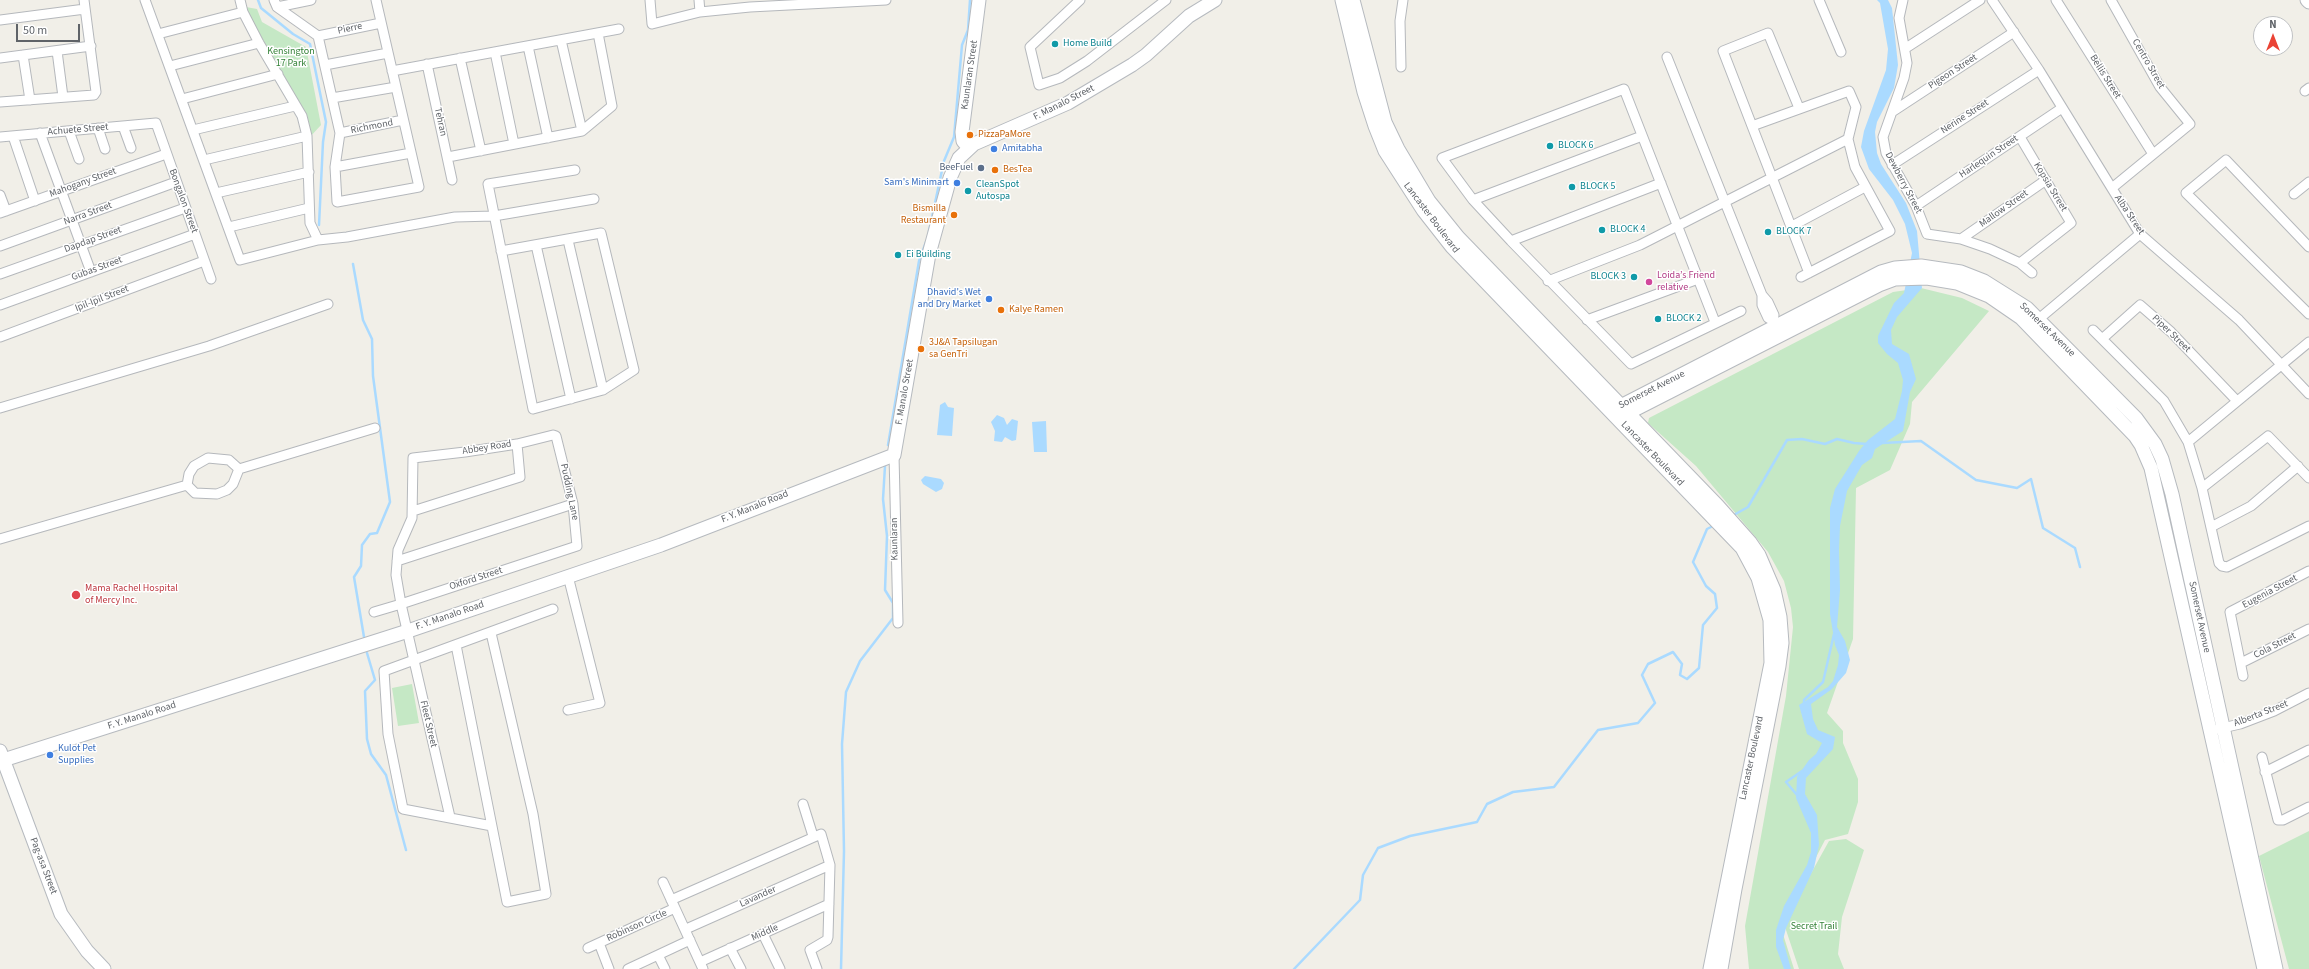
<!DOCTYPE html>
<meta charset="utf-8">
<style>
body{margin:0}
#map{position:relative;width:2309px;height:969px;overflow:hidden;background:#f1efe8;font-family:"Source Sans 3",sans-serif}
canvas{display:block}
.north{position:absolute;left:2253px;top:16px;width:40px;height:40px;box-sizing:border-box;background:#fff;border:1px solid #bfc1c3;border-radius:50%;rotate:0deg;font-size:11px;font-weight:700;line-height:16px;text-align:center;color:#5f6368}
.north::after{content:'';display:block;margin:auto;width:14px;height:18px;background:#ea4335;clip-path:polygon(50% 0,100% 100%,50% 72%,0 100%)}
.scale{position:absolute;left:16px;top:24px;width:64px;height:18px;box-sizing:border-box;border:2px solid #5f6368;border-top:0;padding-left:5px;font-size:12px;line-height:14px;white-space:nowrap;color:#5f6368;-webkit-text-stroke:3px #fff;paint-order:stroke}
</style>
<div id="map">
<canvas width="2309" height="969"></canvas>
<div class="north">N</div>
<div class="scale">50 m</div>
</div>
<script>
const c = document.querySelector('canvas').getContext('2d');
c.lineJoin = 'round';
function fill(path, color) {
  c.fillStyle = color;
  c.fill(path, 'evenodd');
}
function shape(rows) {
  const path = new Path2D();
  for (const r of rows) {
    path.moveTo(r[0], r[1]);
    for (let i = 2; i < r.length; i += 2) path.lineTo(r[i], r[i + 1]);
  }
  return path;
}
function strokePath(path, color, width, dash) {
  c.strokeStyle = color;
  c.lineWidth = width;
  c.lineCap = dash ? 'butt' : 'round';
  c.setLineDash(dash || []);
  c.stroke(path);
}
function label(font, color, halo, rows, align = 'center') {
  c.font = font + ' "Source Sans 3",sans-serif';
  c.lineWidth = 3;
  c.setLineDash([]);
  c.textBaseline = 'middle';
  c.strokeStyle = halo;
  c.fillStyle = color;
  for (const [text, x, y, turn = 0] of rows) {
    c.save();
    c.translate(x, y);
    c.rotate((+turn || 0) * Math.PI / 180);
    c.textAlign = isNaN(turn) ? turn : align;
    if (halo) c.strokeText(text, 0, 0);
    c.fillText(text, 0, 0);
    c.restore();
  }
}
const green = shape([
 [246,7,257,9,262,22,306,47,321,125,310,137,281,71,250,18],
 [1921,288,1962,298,1989,311,1912,402,1910,424,1890,470,1856,488,1853,639,1827,713,1843,731,1843,743,1858,779,1858,802,1848,834,1825,840,1800,888,1782,931,1794,969,1749,969,1745,926,1786,696,1793,627,1791,608,1784,581,1768,552,1696,466,1648,423,1649,418,1893,292],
 [412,684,419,723,398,726,392,688],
 [2309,831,2309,969,2289,969,2259,856],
 [1846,839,1864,850,1842,917,1838,954,1844,969,1799,969,1785,927,1794,904,1829,841]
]);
const water = shape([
 [1877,0,1888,0,1892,8,1898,65,1894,88,1877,122,1875,132,1877,153,1881,164,1906,203,1917,231,1922,288,1897,317,1891,330,1892,344,1909,354,1916,379,1910,392,1903,431,1875,449,1872,458,1862,465,1847,491,1840,526,1839,550,1840,590,1837,627,1845,641,1850,660,1846,673,1832,689,1811,704,1813,719,1818,730,1835,737,1833,749,1806,778,1805,794,1817,815,1819,845,1814,868,1786,928,1783,940,1791,969,1784,969,1776,947,1776,930,1784,906,1807,865,1811,852,1811,833,1796,798,1797,777,1809,760,1816,754,1822,743,1807,734,1799,705,1828,687,1833,681,1838,665,1839,655,1835,645,1830,614,1830,508,1835,489,1859,451,1868,440,1895,419,1902,391,1903,380,1898,363,1887,354,1878,343,1878,336,1894,303,1904,293,1912,253,1905,224,1893,200,1869,169,1861,147,1864,131,1886,70,1888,49,1880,3],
 [945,402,948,407,954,408,952,436,937,435,940,405],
 [997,415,1004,418,1007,425,1012,419,1018,421,1016,440,1012,441,1005,437,1002,442,994,441,995,431,991,422],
 [1046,421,1047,452,1034,452,1032,422],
 [925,476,941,479,944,483,942,489,936,492,923,484,921,480]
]);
const stream = shape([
 [258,0,261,8,293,34,310,44,326,122,323,142,319,225],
 [929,231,944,161,954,137,962,45,968,30,970,0],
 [353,264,363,320,372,339,373,376,390,502,377,533,370,534,362,545,361,566,354,577,364,637],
 [1883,443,1921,441,1976,480,2017,488,2031,479,2043,528,2075,548,2080,567],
 [888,445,919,261,926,242],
 [1732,516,1748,507,1787,440,1802,439,1825,444,1837,439,1854,443,1867,444],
 [367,653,375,680,365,691,367,739,371,754,386,775,406,850],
 [1804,703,1804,700,1823,682,1834,634],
 [1797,795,1786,782,1802,771],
 [841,969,844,851,842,744,846,692,860,661,893,618,893,603,885,590,887,536,883,499,885,466],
 [1294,969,1360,900,1363,875,1378,848,1410,836,1477,822,1487,804,1513,792,1554,787,1598,730,1638,723,1655,703,1642,675,1648,664,1673,652,1682,664,1680,675,1687,679,1699,668,1703,625,1717,608,1715,594,1706,586,1693,562,1707,529,1715,525]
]);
const street = shape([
 [145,0,240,260,318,240],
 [240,0,243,12,259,43,302,116,307,136,310,223,318,240,347,237,455,217,494,216,594,199],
 [274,0,277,7,318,36,340,133,335,167,337,202,419,187,376,0],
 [650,0,652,24,700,12,750,7,886,0],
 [699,0,700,12],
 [1080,0,1030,47,1039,85,1060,78,1087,61,1166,0],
 [1819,0,1841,52],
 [1903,0,1899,18,1907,63,1904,78,1883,137,1886,153,1916,206,1927,234,1961,239,1990,249,2020,263,2032,273],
 [1992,0,2039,70,2140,234,2239,320,2309,394],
 [2056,0,2153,154],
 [2111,0,2160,87,2190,124,2112,188],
 [277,7,311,0],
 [0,20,85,9],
 [158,34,243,12],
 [318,36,381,23],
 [561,40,582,131],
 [528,46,548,138],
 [1906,48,1980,0],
 [57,51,63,97],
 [495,52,514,144],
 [23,55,30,100],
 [1667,57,1762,295,1762,305,1768,318,1773,321,1778,331],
 [0,58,91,46],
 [460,58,481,151],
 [427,64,452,180],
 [325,65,388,53],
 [170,66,259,43],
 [1401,67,1400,21,1403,0],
 [392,71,619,29],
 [2305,91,2309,88],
 [332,98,396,87],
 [182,99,278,74],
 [0,102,94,95,96,92,84,0],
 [1799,108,1768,33,1723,51,1809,273],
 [1892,112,2014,32],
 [123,126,131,148],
 [1752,126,1849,91,1856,107,1848,139,1855,167,1890,231,1801,277],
 [98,128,105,149],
 [193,130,295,106],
 [69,131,79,159],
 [40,133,91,272],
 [340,133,403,120],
 [13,136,35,201],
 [0,137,156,123,211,279],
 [2020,137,2071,223,2020,263],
 [448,157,582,131,612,106,598,33],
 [204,160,307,136],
 [1892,165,2039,70],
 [335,167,411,153],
 [216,193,309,172],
 [2294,194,2309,182],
 [0,195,6,211],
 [1473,200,1642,136],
 [1916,206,2062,108],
 [0,213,166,154],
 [1792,226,1865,187],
 [229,227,309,208],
 [1961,239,2046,180],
 [568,240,603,390],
 [1511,241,1661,183],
 [536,245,571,399],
 [0,246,176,182],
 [2309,247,2226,160,2186,193,2309,314],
 [501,251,601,233,634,370,603,390,533,409,488,184,575,170],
 [0,274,185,208],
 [1548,281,1640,245,1848,139],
 [1762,295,1768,302,1774,315,1773,321],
 [0,305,195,234],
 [1587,320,1698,279],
 [1715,322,1624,89,1442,158,1473,200,1511,241,1631,364,1741,311],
 [2034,323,2140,234],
 [2093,330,2164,401,2188,442,2202,488,2219,563,2222,566,2227,567,2309,526],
 [0,337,204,261],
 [2102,339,2140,305,2171,332,2237,401],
 [0,408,209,346,328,304],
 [2188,442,2309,342],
 [894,455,898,623],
 [239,469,375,428],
 [187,485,189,474,194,466,208,458,229,460,239,469],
 [187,485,195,493,217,494,227,490,233,484,239,469],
 [2202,488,2268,436,2309,478],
 [413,511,520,477,517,444],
 [2211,527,2251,506,2298,466],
 [0,539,187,485],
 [397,561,573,504],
 [374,612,401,604,577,546,573,504,556,436,553,435,517,444,465,452,413,458,412,518,398,550,396,575,401,604,450,817],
 [456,645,507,902,546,894,533,814,491,633],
 [2241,663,2309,629],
 [2243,676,2230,612,2309,571],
 [568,710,600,703,568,576],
 [2218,729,2240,724,2274,711,2309,693],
 [2262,757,2278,820,2283,820,2309,807],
 [2265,772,2309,750],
 [803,804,813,836],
 [492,826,403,809,388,734,384,671,553,609],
 [663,882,703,969],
 [671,900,821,834,830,865,828,937,827,940,810,950,817,969],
 [686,929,830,865],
 [763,934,780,969],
 [599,943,609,969],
 [588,948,675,908],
 [730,948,741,969],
 [658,955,665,969],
 [700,962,829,904],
 [628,969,690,940]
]);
const secondary = shape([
 [1342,0,1364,92,1375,126,1385,151,1423,210,1452,247,1742,548,1758,578,1770,620,1771,663,1710,969],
 [1353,0,1385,122,1398,149,1429,201,1458,237,1718,506,1750,542,1759,555,1774,590,1780,617,1782,643,1779,666,1735,889,1721,969],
 [2307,0,2309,2],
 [969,148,963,141,962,132,979,0],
 [1611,411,1881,272,1895,268,1921,266,1961,272,1984,281,2027,308,2136,418,2155,444,2162,459,2172,494,2276,969],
 [1611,411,1628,413,1879,285,1895,279,1927,278,1957,283,1989,296,2021,318,2135,436,2141,445,2151,468,2264,969],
 [0,751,61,914,87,951,104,969],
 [0,761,408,631,661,545,894,455,929,254,950,178,959,158,974,144,1068,103,1132,65,1146,55,1189,16,1215,0]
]);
const markers = [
 [1055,44,4,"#0f9aa8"],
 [970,135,4,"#e8710a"],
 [1550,146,4,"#0f9aa8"],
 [994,149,4,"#3f7fe0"],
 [981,168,4,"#5c6f8a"],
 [995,170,4,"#e8710a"],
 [957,183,4,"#3f7fe0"],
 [1572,187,4,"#0f9aa8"],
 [968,191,4,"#0f9aa8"],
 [954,215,4,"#e8710a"],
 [1602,230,4,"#0f9aa8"],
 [1768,232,4,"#0f9aa8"],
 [898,255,4,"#0f9aa8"],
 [1634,277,4,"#0f9aa8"],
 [1649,282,4,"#d1479c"],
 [989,299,4,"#3f7fe0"],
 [1001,310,4,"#e8710a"],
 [1658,319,4,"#0f9aa8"],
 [921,349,4,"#e8710a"],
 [76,595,5,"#e0444e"],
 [50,755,4,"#3f7fe0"]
];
const streetNames = [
 ["Pierre",350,29,-12],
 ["Centro Street",2148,64,60],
 ["Pigeon Street",1953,72,-33],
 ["Kaunlaran Street",970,75,-82],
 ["Bellis Street",2105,77,58],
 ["F. Manalo Street",1064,103,-27],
 ["Nerine Street",1965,117,-33],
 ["Tehran",440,122,78],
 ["Richmond",372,127,-11],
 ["Achuete Street",78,130,-5],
 ["Harlequin Street",1989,157,-34],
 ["Mahogany Street",83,183,-20],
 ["Dewberry Street",1903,183,62],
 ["Kopsia Street",2050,187,59],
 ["Bongalon Street",183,201,70],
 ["Mallow Street",2004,209,-35],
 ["Narra Street",88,214,-20],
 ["Alba Street",2129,215,56],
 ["Lancaster Boulevard",1431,218,53],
 ["Dapdap Street",93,240,-20],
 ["Gubas Street",97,269,-20],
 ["Ipil-Ipil Street",102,299,-21],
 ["Somerset Avenue",2047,330,44],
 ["Piper Street",2171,334,44],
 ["Somerset Avenue",1652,390,-27],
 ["F. Manalo Street",905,392,-80],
 ["Abbey Road",487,448,-9],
 ["Lancaster Boulevard",1652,454,46],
 ["Pudding Lane",569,492,78],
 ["F. Y. Manalo Road",755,507,-22],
 ["Kaunlaran",895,539,-91],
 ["Oxford Street",476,579,-18],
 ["Eugenia Street",2270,592,-28],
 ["F. Y. Manalo Road",450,616,-19],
 ["Somerset Avenue",2199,617,78],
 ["Cola Street",2275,646,-27],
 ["Alberta Street",2261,714,-21],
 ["F. Y. Manalo Road",142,716,-18],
 ["Fleet Street",428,724,77],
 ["Lancaster Boulevard",1752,758,-78],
 ["Pag-asa Street",43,866,69],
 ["Lavander",758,897,-24],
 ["Robinson Circle",637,926,-24],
 ["Middle",765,933,-24]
];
const cultureNames = [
 ["Home Build",1063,44],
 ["BLOCK 6",1558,146],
 ["CleanSpot",976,185],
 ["Autospa",976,197],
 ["BLOCK 5",1580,187],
 ["BLOCK 4",1610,230],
 ["BLOCK 7",1776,232],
 ["Ei Building",906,255],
 ["BLOCK 3",1626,277,"right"],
 ["BLOCK 2",1666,319]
];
const parkNames = [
 ["Kensington",291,52],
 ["17 Park",291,64],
 ["Secret Trail",1814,927]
];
const foodNames = [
 ["PizzaPaMore",978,135],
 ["BesTea",1003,170],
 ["Bismilla",946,209,"right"],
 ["Restaurant",946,221,"right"],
 ["Kalye Ramen",1009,310],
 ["3J&A Tapsilugan",929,343],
 ["sa GenTri",929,355]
];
const shopNames = [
 ["Amitabha",1002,149],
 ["Sam's Minimart",949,183,"right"],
 ["Dhavid's Wet",981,293,"right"],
 ["and Dry Market",981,305,"right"],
 ["Kulot Pet",58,749],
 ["Supplies",58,761]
];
const serviceNames = [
 ["BeeFuel",973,168]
];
const hotelNames = [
 ["Loida’s Friend",1657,276],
 ["relative",1657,288]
];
const healthNames = [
 ["Mama Rachel Hospital",85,589],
 ["of Mercy Inc.",85,601]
];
fill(green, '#c5e8c5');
fill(water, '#aadaff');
strokePath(stream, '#aadaff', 2.5);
strokePath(street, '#b5b8bc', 11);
strokePath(secondary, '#b6babf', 15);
strokePath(street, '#fff', 9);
strokePath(secondary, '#fff', 13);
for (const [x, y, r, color] of markers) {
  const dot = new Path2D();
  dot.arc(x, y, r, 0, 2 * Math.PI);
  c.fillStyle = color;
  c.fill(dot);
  strokePath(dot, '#fff', 1.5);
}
label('10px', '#5f6368', '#fff', streetNames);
label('10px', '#0d838f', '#fff', cultureNames, 'left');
label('10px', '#348238', '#fff', parkNames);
label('10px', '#c56008', '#fff', foodNames, 'left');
label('10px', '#366cbe', '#fff', shopNames, 'left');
label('10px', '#4e5e75', '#fff', serviceNames, 'right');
label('10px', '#b23c85', '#fff', hotelNames, 'left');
label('10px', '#be3a42', '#fff', healthNames, 'left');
</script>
